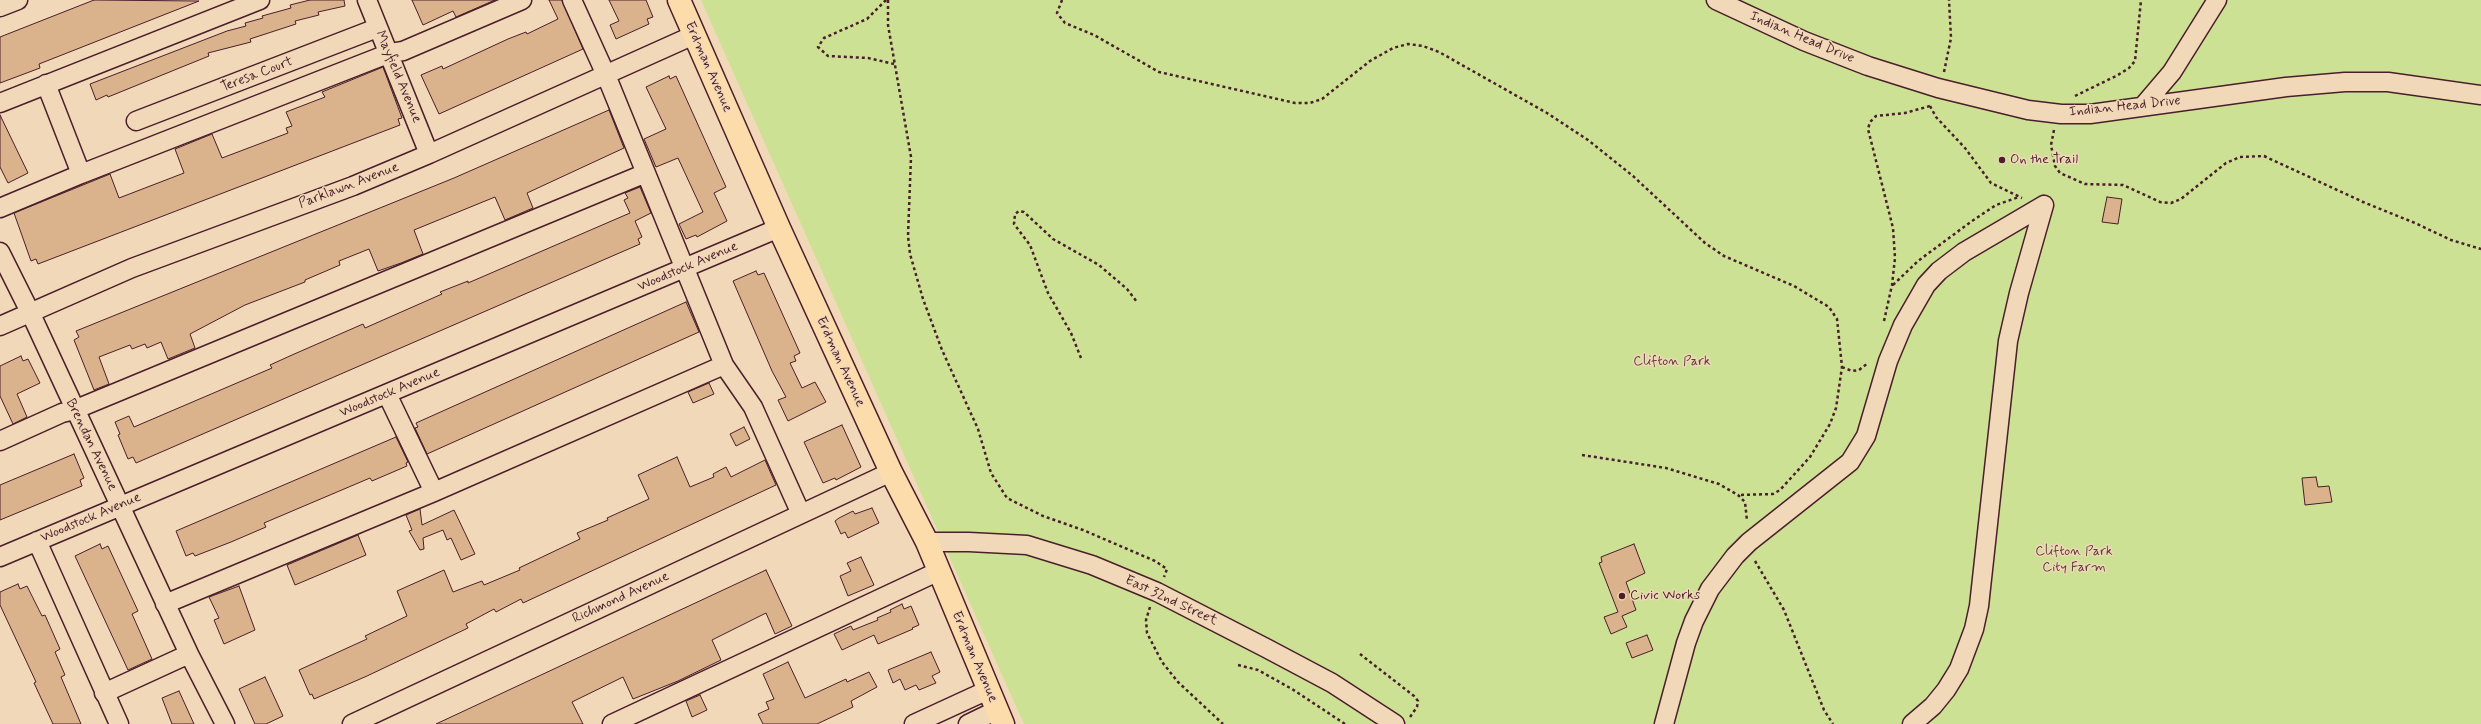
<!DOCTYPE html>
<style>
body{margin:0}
canvas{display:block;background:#f1d8b8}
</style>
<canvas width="2481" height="724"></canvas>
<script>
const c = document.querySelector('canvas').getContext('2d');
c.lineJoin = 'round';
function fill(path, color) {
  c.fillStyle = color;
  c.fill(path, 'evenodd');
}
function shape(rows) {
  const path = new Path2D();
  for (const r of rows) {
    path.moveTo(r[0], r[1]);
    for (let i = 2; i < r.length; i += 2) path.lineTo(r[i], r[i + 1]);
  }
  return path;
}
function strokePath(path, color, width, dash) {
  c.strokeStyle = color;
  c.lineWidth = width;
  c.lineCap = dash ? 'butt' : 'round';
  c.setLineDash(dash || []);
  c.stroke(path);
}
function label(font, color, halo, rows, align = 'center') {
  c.font = font + ' Mynerve,sans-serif';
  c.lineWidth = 3;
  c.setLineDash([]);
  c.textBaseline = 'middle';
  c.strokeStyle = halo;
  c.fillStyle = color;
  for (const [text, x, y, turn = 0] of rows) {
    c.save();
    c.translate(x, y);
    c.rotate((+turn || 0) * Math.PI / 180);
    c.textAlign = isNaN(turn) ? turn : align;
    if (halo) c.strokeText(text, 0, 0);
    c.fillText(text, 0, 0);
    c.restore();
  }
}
const green = shape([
 [701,0,2481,0,2481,724,1024,724]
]);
const building = shape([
 [94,0,199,1,39,64,40,68,0,83,0,37,94,0],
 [310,0,344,0,345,6,318,12,319,15,295,21,296,24,250,39,251,42,208,53,209,56,108,97,107,95,96,100,90,84,227,31,246,26,245,23,263,18,262,16,291,8,290,5,310,0],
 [412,0,495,0,456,17,453,11,423,25,412,0],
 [549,0,562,0,583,49,439,114,421,75,442,66,443,69,508,39,526,32,527,34,558,19,549,0],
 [609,0,646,0,653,17,647,19,649,24,616,39,610,25,619,21,609,0],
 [383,67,402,118,398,119,400,125,38,264,36,259,31,261,14,213,110,174,119,198,184,173,175,149,212,134,222,158,288,133,286,128,292,126,286,112,325,97,322,92,383,67],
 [669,76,670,79,676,76,726,187,714,193,727,221,697,237,696,235,686,239,679,224,703,212,678,158,656,167,644,139,666,129,646,87,669,76],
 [609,110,624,148,527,193,533,208,505,220,495,197,414,230,423,254,401,263,378,271,369,249,339,261,340,265,305,280,305,282,245,305,190,334,195,348,168,359,161,342,147,348,145,344,132,349,130,345,99,357,109,384,94,390,74,340,79,337,76,331,454,178,609,110],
 [0,115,28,173,8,183,0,167,0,115],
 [640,187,651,213,635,221,642,237,638,239,640,244,136,463,133,457,128,459,118,435,120,434,115,422,129,416,134,427,272,368,270,365,292,355,363,324,365,328,442,294,440,292,468,281,468,283,630,213,624,200,628,198,625,193,640,187],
 [2107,197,2122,199,2118,224,2102,222,2107,197],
 [756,271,758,275,764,273,800,353,794,356,796,361,790,363,802,388,815,382,826,402,788,421,778,400,786,397,772,371,733,281,756,271],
 [686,302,699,332,427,454,415,428,418,427,416,423,686,302],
 [21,356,23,361,28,359,40,383,17,394,27,417,13,424,0,396,0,366,21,356],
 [709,383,714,394,693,403,688,392,709,383],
 [842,425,861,467,836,480,835,478,823,483,804,442,842,425],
 [744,427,750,439,736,446,730,434,744,427],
 [396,437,408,462,406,463,407,466,372,481,370,478,264,523,266,527,231,542,195,556,193,553,186,556,176,531,396,437],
 [74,454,84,478,80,480,82,486,0,520,0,485,74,454],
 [677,457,690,487,714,477,713,474,726,467,731,477,765,460,776,485,523,603,521,599,496,612,494,609,466,624,468,628,367,676,314,699,312,694,310,695,299,670,367,639,365,636,407,616,397,591,444,570,453,592,482,581,484,585,520,570,519,568,580,539,577,533,608,520,607,518,649,499,638,475,677,457],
 [2316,477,2318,487,2329,486,2332,502,2305,505,2302,478,2316,477],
 [872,508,879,523,848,538,845,532,841,534,835,521,839,518,853,511,855,514,872,508],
 [420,509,422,525,454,510,475,554,461,560,451,538,447,540,443,530,423,538,424,549,420,550,409,531,412,530,406,515,420,509],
 [358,535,366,555,295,585,287,565,358,535],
 [100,544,102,549,108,546,138,611,132,614,152,659,128,670,75,556,100,544],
 [1634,544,1645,573,1626,582,1636,610,1622,616,1627,627,1611,634,1604,617,1618,612,1599,563,1602,562,1601,557,1634,544],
 [861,557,874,585,848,596,840,576,851,571,847,563,861,557],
 [766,570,792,626,775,634,766,613,712,640,721,660,678,681,633,699,623,677,572,702,583,724,436,724,766,570],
 [18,584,20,589,27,586,42,616,45,615,60,649,55,652,65,675,61,677,81,724,53,724,34,683,36,682,0,605,0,592,18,584],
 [239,586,255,630,224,644,214,620,219,618,209,597,239,586],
 [902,604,904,609,911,606,919,625,912,628,913,629,878,644,874,635,842,650,834,634,851,626,853,630,878,620,877,618,891,612,890,610,902,604],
 [1647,635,1653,650,1632,658,1626,643,1647,635],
 [931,652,940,672,932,676,936,683,919,690,916,685,905,690,900,679,893,683,888,670,931,652],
 [788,662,805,698,846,679,847,682,869,672,877,687,851,701,853,707,817,724,763,724,758,714,769,709,766,702,774,699,763,674,788,662],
 [265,677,283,716,266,724,255,724,239,689,265,677],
 [179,691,194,724,172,724,162,698,179,691],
 [700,695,707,710,692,717,686,701,700,695]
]);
const path = shape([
 [886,0,867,19,824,38,818,47,828,56,868,58,894,64],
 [888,0,888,25,911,157,908,236,910,254,923,299,942,350,978,429,991,473,1007,498,1043,516,1083,530,1155,561,1167,569,1164,577],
 [1062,0,1057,13,1065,23,1094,35,1159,72,1295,103,1310,103,1322,99,1370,61,1393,48,1408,44,1423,46,1439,52,1547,113,1588,140,1633,176,1705,243,1724,256,1794,286,1829,307,1837,319,1842,367,1836,408,1830,424,1810,457,1780,490,1773,494,1738,495],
 [1944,72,1951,38,1949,0],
 [2075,96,2118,75,2129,68,2135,61,2141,0],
 [1930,106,1936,117,1965,148,1991,183,2022,198],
 [2054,130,2051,145,2055,166,2060,173,2085,184,2123,185,2160,202,2171,203,2181,199,2226,163,2240,157,2264,156,2363,202,2415,223,2451,240,2481,249],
 [1893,285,1918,261,1972,221,1996,205,2019,197],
 [1884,321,1892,285,1895,258,1893,228,1868,129,1870,122,1876,116,1905,113,1930,106],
 [1081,358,1071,333,1048,293,1030,245,1014,224,1015,214,1019,211,1024,212,1053,239,1099,265,1127,289,1137,302],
 [1842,367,1852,371,1859,370,1868,363],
 [1582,455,1666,468,1719,484,1738,495,1745,502,1747,521],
 [1755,561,1784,610,1824,710,1833,724],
 [1150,607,1146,620,1147,633,1162,662,1178,682,1223,724],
 [1360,654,1414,696,1418,701,1417,707,1410,717],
 [1238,665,1258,670,1292,689,1345,724]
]);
const minor = shape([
 [367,0,429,154],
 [1716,0,1804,41,1868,66,1938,88,2028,110,2061,114,2090,114,2286,87,2345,82,2388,82,2481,95],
 [0,7,18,0],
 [46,84,81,174,390,53,403,51,522,0],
 [0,103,260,0],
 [2143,106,2172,72,2217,0],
 [136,121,377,28],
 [0,208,81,174],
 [0,252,30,312,189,654,225,724],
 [0,326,132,268,353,186,429,154,694,35],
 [724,365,753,407,801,514],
 [387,394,434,492],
 [0,441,62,413,74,410,646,173],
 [37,541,119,724],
 [927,542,969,542,1027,545,1092,565,1157,592,1266,648,1332,683,1395,724],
 [0,557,779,228],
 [165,604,434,492,724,365,606,75,572,0],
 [104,693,189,654],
 [352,724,891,472],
 [612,724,937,572],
 [914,724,988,690],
 [968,724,997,710],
 [1664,724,1686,643,1694,621,1710,589,1735,556,1749,542,1850,462,1866,436,1888,361,1903,325,1926,285,1939,271,1964,252,2044,205],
 [1912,724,1933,706,1946,690,1959,669,1974,629,1979,606,2008,341,2019,293,2044,205]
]);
const major = shape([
 [679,0,779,228,891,472,927,542,1003,724]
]);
const markers = [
 [2002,160,4,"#4a1f2b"],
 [1622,596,4,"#4a1f2b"]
];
const streetNames = [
 ["Indian Head Drive",1802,38,23],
 ["Erdman Avenue",708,67,66],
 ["Teresa Court",257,75,-21],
 ["Mayfield Avenue",398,77,67],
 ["Indian Head Drive",2125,107,-6],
 ["Parklawn Avenue",349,186,-21],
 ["Woodstock Avenue",688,267,-23],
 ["Erdman Avenue",840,362,65],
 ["Woodstock Avenue",390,393,-23],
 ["Brendan Avenue",91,445,64],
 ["Woodstock Avenue",91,518,-23],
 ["Richmond Avenue",621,598,-25],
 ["East 32nd Street",1171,601,25],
 ["Erdman Avenue",974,657,67]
];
const poiNames = [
 ["On the Trail",2010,160],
 ["Civic Works",1630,596]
];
const parkNames = [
 ["Clifton Park",1672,362],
 ["Clifton Park",2074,552],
 ["City Farm",2074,568]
];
fill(green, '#cde195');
fill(building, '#dab28b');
strokePath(building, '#4a1f2b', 1);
strokePath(minor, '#4a1f2b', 21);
strokePath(major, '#4a1f2b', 25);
strokePath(path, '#4a1f2b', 2.5, [3, 3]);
strokePath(minor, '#f1d8b8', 18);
strokePath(major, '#fddcac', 22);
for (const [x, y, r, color] of markers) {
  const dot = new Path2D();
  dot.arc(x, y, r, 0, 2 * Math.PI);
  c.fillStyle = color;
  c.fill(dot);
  strokePath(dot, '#f1d8b8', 1.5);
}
label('14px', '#4a1f2b', '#f1d8b8', streetNames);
label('14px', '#4a1f2b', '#f1d8b8', poiNames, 'left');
label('14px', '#5e3c3b', '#f1d8b8', parkNames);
</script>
